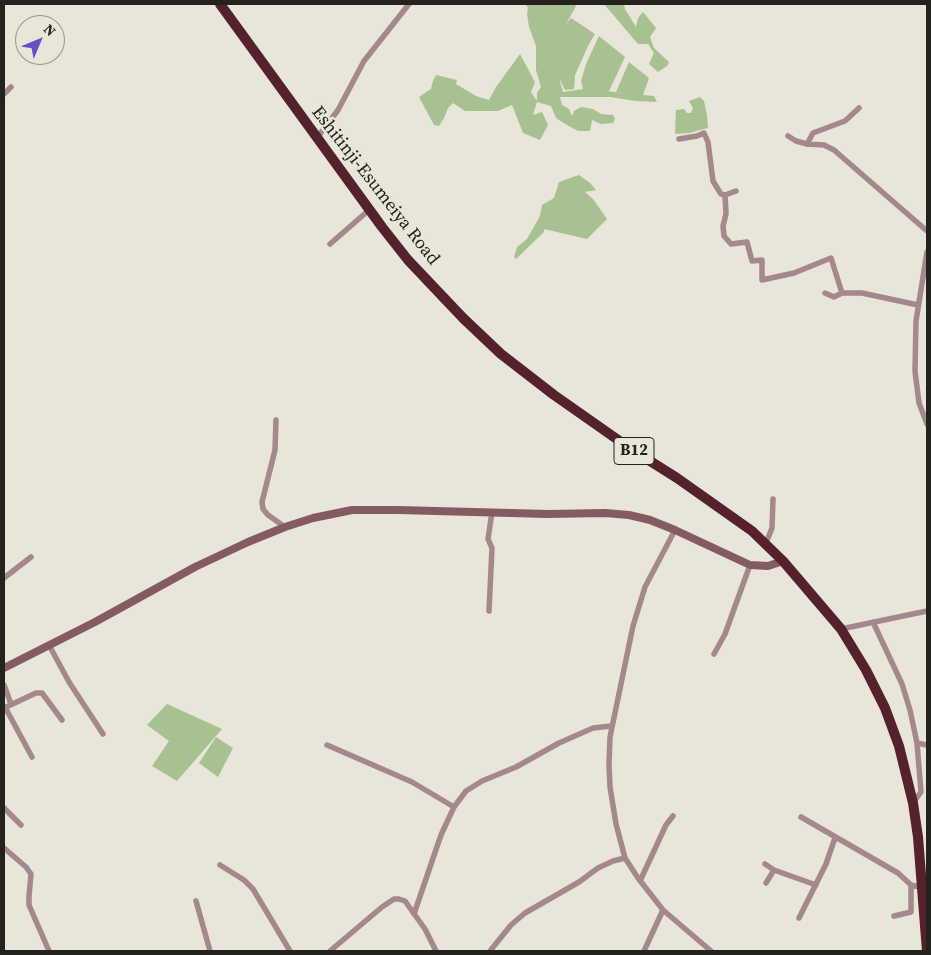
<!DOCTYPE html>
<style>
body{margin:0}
#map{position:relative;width:931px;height:955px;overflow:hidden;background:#e8e5d9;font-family:"Source Serif 4",serif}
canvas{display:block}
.frame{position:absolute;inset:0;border:5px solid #23221d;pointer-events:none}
.north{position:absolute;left:15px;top:15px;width:50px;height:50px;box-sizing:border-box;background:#e8e5d9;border:1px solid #99978e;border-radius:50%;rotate:45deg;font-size:14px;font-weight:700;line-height:20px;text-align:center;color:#23221d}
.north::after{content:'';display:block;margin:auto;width:18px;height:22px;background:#654fc8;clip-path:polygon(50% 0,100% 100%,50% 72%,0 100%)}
</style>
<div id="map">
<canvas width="931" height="955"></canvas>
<div class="frame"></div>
<div class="north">N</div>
</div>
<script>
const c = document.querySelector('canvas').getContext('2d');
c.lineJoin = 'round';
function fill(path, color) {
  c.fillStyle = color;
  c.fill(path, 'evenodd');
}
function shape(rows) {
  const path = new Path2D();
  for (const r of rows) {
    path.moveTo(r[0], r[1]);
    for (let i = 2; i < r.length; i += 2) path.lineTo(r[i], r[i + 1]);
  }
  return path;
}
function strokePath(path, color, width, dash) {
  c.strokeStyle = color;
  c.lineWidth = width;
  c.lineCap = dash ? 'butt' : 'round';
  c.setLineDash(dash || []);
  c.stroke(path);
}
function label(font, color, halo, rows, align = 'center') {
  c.font = font + ' "Source Serif 4",serif';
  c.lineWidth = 5;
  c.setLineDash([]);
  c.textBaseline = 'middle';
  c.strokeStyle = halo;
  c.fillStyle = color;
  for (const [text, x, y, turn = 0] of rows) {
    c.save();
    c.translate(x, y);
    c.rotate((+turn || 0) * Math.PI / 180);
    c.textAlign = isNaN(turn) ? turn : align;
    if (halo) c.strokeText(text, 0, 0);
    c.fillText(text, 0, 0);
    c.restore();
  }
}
const green = shape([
 [524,4,575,4,576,6,566,24,571,18,595,34,588,46,575,75,574,89,565,90,559,78,563,92,583,89,581,81,586,64,599,36,625,57,609,91,607,91,628,94,616,92,629,62,649,78,643,95,654,96,657,102,635,101,610,97,560,97,562,105,569,109,572,116,574,111,581,107,593,109,601,114,613,115,615,119,613,123,601,124,592,120,590,131,578,131,567,125,556,118,551,106,537,102,533,115,542,112,548,125,540,140,523,133,512,105,498,111,465,111,453,103,448,108,444,118,439,126,434,125,419,97,431,89,433,81,436,75,457,80,456,84,476,96,489,100,496,87,520,54,535,82,531,92,537,101,537,93,541,87,536,70,536,46,529,27,527,14,528,7],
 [604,4,624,4,625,9,636,27,638,18,643,12,656,28,650,37,654,48,669,62,667,66,658,72,649,64,654,53,648,44,638,44],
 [700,97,704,101,707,115,708,128,689,133,675,134,676,110,684,109,687,113,691,113,693,108,689,101],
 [579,175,590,183,596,190,585,192,593,199,607,219,587,239,544,229,544,232,516,259,514,257,517,247,527,239,540,216,542,205,554,198,559,182],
 [167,704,222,729,177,781,152,766,169,741,147,725],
 [216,737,233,748,218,777,199,763]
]);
const street = shape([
 [4,94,11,87],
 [788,136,796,141,807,144,824,145,834,150,927,231],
 [317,138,338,110,364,61,409,4],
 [679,139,697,136,704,133,708,142,713,181,716,186,721,194,725,195,736,191],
 [807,144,813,133,845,121,859,108],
 [725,195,726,214,723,226,724,236,731,244,747,242,752,261,762,260,762,280,794,273,831,258,842,293],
 [330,244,369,210],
 [927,252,916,321,915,371,919,403,927,424],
 [825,293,834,297,842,293,862,293,918,305],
 [276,420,275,450,262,502,263,509,268,515,285,527],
 [675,530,645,587,633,626,610,737,609,765,610,787,616,824,625,858,638,878,663,910,711,951],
 [766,543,772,528,773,499],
 [4,578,31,557],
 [489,611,492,548,488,539,492,512],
 [873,622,902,684,910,710,917,743,921,792,913,803],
 [841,629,927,611],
 [49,645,69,682,103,734],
 [714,654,725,634,750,565],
 [4,685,11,704],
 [5,707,32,757],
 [4,708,36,693,42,693,62,720],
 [917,743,927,745],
 [327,745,412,782,454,807],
 [4,808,21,825],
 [801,817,898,873,911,885,923,888],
 [4,848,26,867,31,874,29,896,29,905,49,951],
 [765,864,774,870,816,885],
 [220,865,244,880,253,889,290,951],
 [640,881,666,825,673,816],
 [766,883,774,870],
 [196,901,210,951],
 [414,914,441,835,454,807,466,791,482,781,516,767,559,743,593,728,611,726],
 [894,916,911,912,911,885],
 [799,918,826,864,835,838],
 [330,951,382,907,394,899,399,899,405,901,425,929,436,951],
 [490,951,511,925,525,913,579,882,598,868,613,861,625,858],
 [644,951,663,910]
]);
const secondary = shape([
 [4,668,95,622,195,567,248,542,285,527,313,518,352,510,398,510,548,514,605,513,629,515,650,520,675,530,750,565,768,566,783,561]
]);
const highway = shape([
 [220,4,382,227,408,260,463,318,501,354,554,395,631,449,677,478,752,531,783,561,841,629,866,670,885,708,899,746,913,803,918,837,927,951]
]);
const shields = [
 [634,451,40]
];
const shieldNames = [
 ["B12",634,451]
];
const streetNames = [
 ["Eshitinji-Esumeiya Road",375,186,52]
];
fill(green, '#a7c190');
strokePath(street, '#a4888b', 5.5);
strokePath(secondary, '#835b61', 8);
strokePath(highway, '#55212c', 10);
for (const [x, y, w] of shields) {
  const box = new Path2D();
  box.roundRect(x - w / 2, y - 13.5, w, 27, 4);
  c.fillStyle = '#e8e5d9';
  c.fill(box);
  strokePath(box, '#23221d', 1);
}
label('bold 16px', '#23221d', null, shieldNames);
label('18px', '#23221d', '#e8e5d9', streetNames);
</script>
